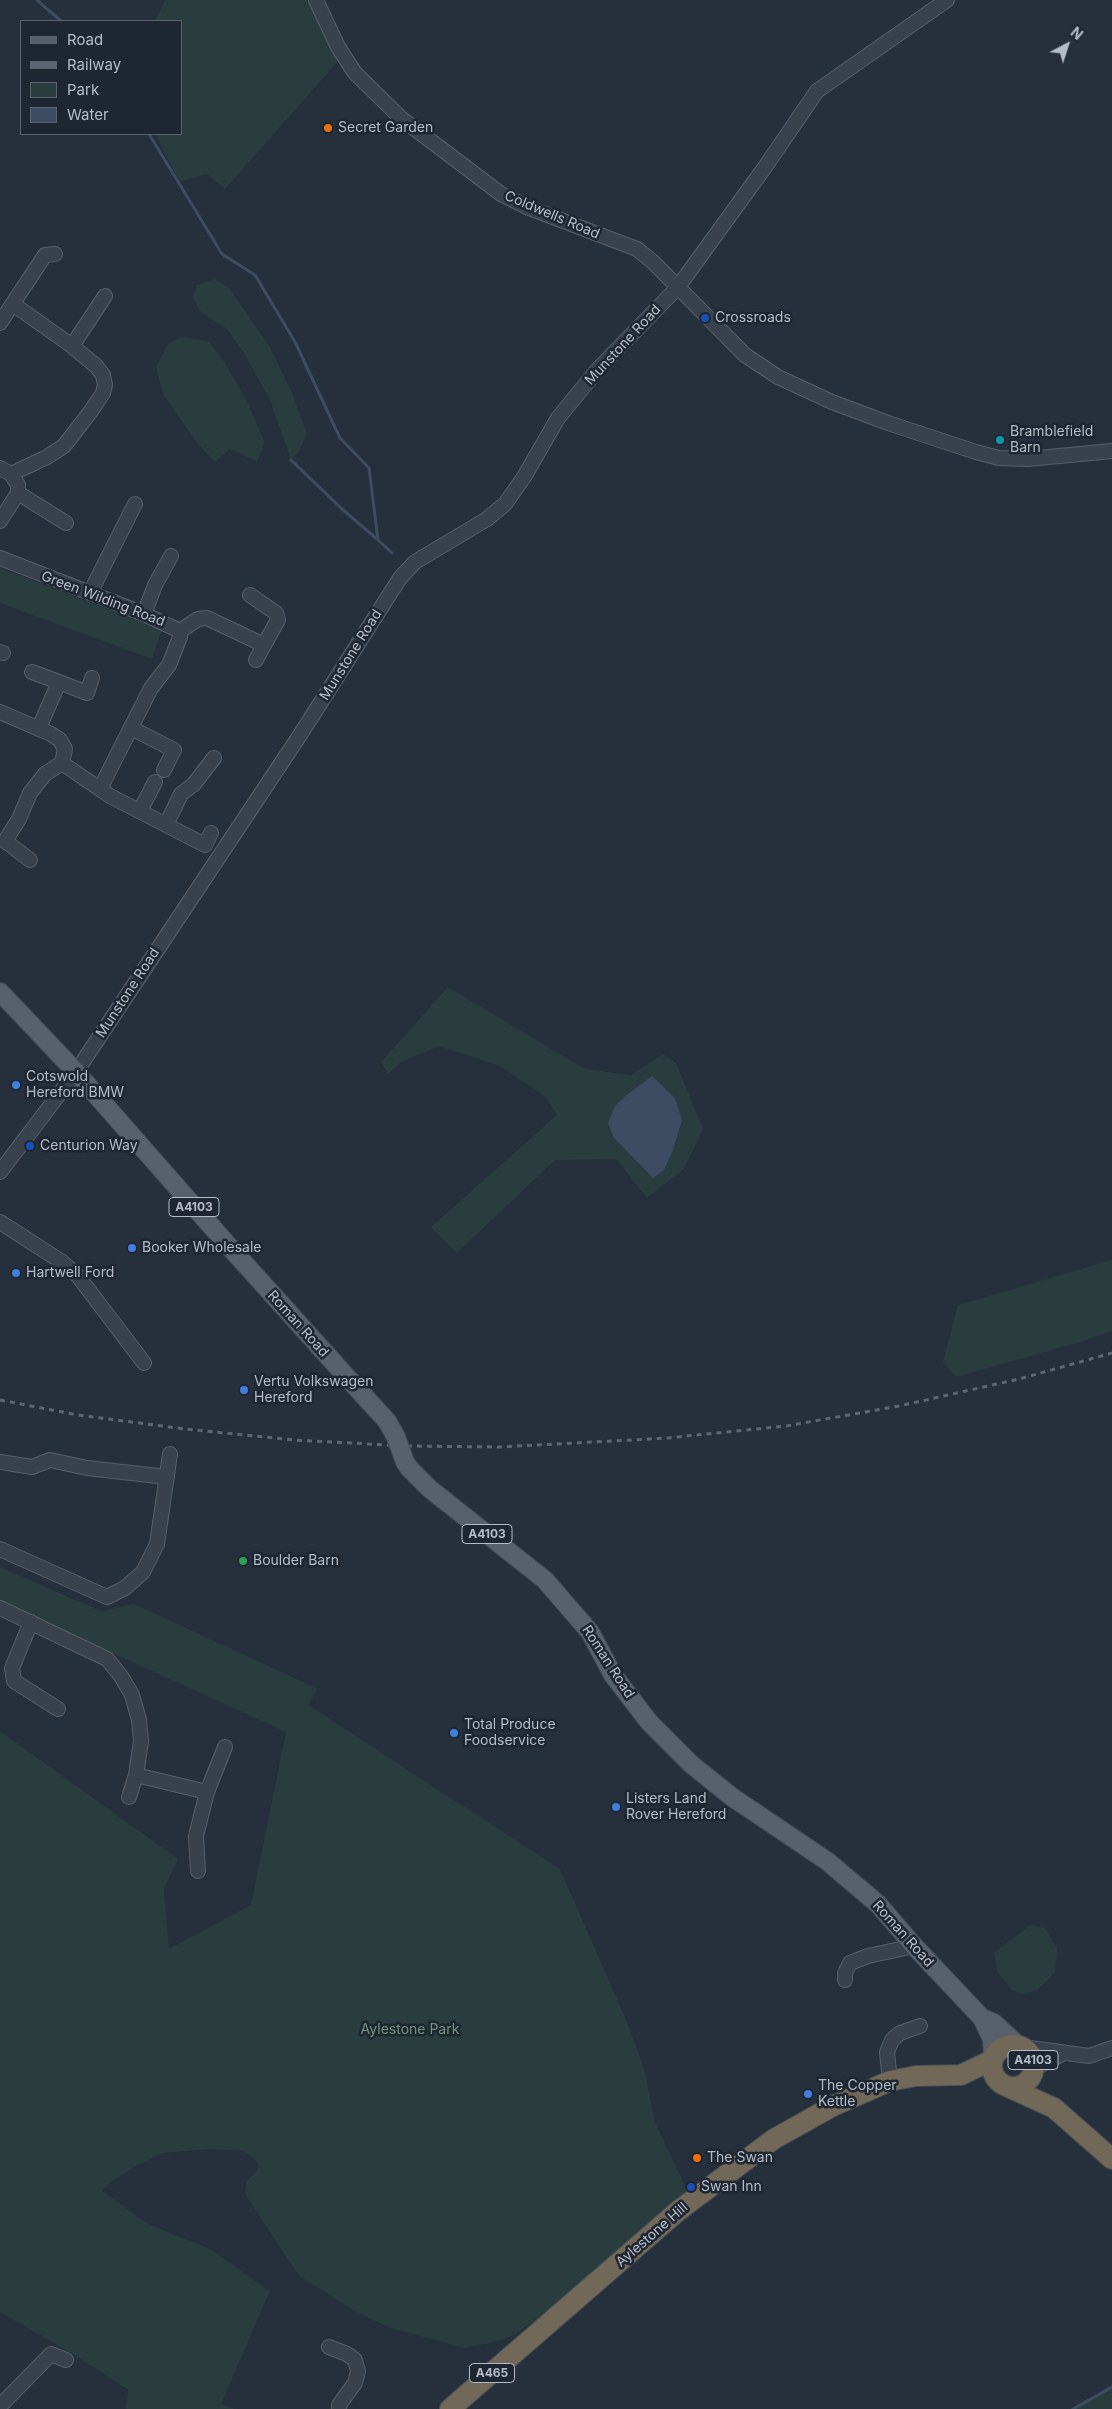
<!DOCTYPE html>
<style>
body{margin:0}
#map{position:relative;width:1112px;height:2409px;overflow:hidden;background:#262f3c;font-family:Inter,sans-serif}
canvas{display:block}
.legend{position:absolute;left:20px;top:20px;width:162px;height:115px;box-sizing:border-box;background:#1e2631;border:1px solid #5a626d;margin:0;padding:6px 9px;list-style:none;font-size:15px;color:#b5bcc7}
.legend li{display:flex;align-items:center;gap:10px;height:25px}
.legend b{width:25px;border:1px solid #5a626d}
.north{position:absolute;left:1042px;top:20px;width:50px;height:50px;-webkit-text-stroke:4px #1e2631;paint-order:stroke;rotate:40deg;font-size:14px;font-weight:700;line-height:20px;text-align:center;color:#b5bcc7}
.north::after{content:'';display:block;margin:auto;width:18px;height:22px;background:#b5bcc7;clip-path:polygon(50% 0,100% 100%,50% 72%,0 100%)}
</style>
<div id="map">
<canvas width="1112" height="2409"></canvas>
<ul class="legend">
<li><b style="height:6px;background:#57606c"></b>Road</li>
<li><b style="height:6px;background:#5c6573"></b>Railway</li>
<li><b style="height:14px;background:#293c3e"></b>Park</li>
<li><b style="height:14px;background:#3d4c63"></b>Water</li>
</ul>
<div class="north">N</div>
</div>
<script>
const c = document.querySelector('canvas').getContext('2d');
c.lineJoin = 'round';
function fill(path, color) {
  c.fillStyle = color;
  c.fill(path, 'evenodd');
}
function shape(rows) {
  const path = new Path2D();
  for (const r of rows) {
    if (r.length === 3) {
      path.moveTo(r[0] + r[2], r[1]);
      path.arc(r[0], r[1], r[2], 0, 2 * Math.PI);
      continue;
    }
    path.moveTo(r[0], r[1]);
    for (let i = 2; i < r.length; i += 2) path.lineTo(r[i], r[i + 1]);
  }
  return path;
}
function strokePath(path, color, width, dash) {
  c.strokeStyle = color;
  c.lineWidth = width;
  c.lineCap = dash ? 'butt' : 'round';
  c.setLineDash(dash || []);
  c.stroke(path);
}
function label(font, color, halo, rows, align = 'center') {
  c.font = font + ' Inter,sans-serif';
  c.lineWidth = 5;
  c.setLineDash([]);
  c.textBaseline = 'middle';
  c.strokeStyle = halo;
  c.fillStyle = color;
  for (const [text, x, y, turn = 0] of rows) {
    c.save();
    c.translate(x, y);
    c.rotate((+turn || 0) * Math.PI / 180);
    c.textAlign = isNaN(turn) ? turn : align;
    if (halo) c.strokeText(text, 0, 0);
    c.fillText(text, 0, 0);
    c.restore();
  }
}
const green = shape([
 [165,0,309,0,317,6,340,59,225,189,207,174,180,182,155,134,181,134,181,21,155,21],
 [215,279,229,288,270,347,292,393,307,434,299,451,291,460,270,400,244,353,227,329,200,311,193,297,197,285],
 [181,337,208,341,222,358,247,401,265,443,257,462,230,449,215,462,197,443,163,394,156,367,168,344],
 [0,568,162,630,152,659,0,603],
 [448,987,585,1069,631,1075,663,1054,676,1063,703,1129,684,1169,647,1198,616,1159,555,1160,457,1253,431,1227,557,1115,545,1096,500,1066,439,1046,401,1062,388,1074,381,1062],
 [1112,1260,1112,1331,1080,1342,956,1377,943,1362,958,1305],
 [0,1567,101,1611,134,1604,318,1689,308,1705,560,1869,625,2017,644,2068,655,2122,689,2194,557,2303,516,2334,502,2340,465,2348,391,2328,358,2313,299,2276,245,2194,246,2183,259,2167,255,2159,244,2151,209,2149,163,2153,136,2166,112,2181,102,2191,150,2225,210,2249,270,2291,221,2404,235,2409,126,2409,128,2390,73,2354,0,2312,0,1731,178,1859,164,1889,169,1949,251,1905,286,1732,0,1602],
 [1030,1925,1045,1928,1057,1948,1055,1973,1037,1990,1022,1994,1011,1989,998,1973,994,1953],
 [1112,2387,1112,2409,1073,2409]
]);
const water = shape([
 [652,1076,675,1098,682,1120,673,1150,664,1170,653,1178,614,1138,608,1123,615,1106,624,1097]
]);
const stream = shape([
 [37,0,61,21],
 [149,134,222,254,255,275,295,342,340,438,369,468,378,540,392,553],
 [291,460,342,509,378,540],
 [1073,2409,1112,2387]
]);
const minor = shape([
 [316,0,338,47,355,73,402,119,501,194,529,208,637,249,653,262,745,355,778,377,832,402,888,423,976,452,999,458,1028,459,1112,451],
 [0,323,45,255,55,254],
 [72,346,105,296],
 [0,468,11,474,18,485,18,493,0,521],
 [11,474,47,457,64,446,91,411,103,393,105,385,103,375,96,366,72,346,13,304],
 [18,493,66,523],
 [0,558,144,614,180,631,180,637,169,665,151,688,101,787],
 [90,593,135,504],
 [144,614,155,585,171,556],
 [180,631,198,619,207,618,264,645,278,620,276,613,250,595],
 [0,652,3,653],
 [256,660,264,645],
 [32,672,59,682],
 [0,712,51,734,60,740,65,749,62,763,45,774,30,793,19,819,5,841,30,860],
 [39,728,59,682,87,693,92,678],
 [131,728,174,750,164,770],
 [62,763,110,796,205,845,211,833],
 [140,811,155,782],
 [166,825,181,794,194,784,214,758],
 [0,1172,76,1072,300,735,400,578,415,562,487,519,505,504,524,477,558,418,598,369,678,287,765,167,817,91,947,0],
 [0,1222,62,1262,78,1276,144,1363],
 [0,1462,32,1467,50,1460,87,1468,167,1477],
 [0,1549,107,1597,125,1588,143,1572,157,1544,170,1454],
 [0,1608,107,1659,121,1676,132,1695,139,1720,141,1741,136,1775,129,1797],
 [31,1622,12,1668,14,1681,58,1709],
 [136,1775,207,1792,225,1747],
 [198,1871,196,1836,207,1792],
 [845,1980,845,1973,850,1963,868,1956,914,1946],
 [1023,2047,1089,2056,1112,2048],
 [1033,2072,1042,2064,1062,2054],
 [890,2081,887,2052,892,2040,900,2033,920,2026],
 [329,2347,347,2354,355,2360,358,2371,355,2383,339,2405,339,2409],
 [0,2406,51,2354,66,2360]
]);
const major = shape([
 [0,992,76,1072,226,1243,354,1385,387,1421,396,1437],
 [405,1462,409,1468,430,1489,545,1580,590,1632,613,1675,649,1722,691,1764,732,1797,827,1861,878,1904,914,1946,982,2018,992,2039,993,2057],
 [982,2018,994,2023,1019,2046]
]);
const highway = shape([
 [1013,2066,21],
 [1008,2087,1054,2108,1112,2159],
 [450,2409,678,2211,774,2139,833,2106,890,2081,916,2076,961,2075,992,2060]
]);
const rail = shape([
 [0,1400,78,1415,185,1429,294,1440,407,1446,500,1447,668,1438,786,1426,899,1406,1019,1379,1112,1353]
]);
const majorBridge = shape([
 [396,1437,405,1462]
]);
const markers = [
 [328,128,5,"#e8710a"],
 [705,318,5,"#1a4fb4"],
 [1000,440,5,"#0f9aa8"],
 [16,1085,5,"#3f7fe0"],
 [30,1146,5,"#1a4fb4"],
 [132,1248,5,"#3f7fe0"],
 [16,1273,5,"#3f7fe0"],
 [244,1390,5,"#3f7fe0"],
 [243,1561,5,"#2e9e5b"],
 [454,1733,5,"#3f7fe0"],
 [616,1807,5,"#3f7fe0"],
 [808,2094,5,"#3f7fe0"],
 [697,2158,5,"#e8710a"],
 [691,2187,5,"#1a4fb4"]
];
const shields = [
 [194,1207,50],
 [487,1534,50],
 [1033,2060,50],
 [492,2373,45]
];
const shieldNames = [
 ["A4103",194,1207],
 ["A4103",487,1534],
 ["A4103",1033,2060],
 ["A465",492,2373]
];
const poiNames = [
 ["Secret Garden",338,128],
 ["Crossroads",715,318],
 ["Bramblefield",1010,432],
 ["Barn",1010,448],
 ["Cotswold",26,1077],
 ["Hereford BMW",26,1093],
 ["Centurion Way",40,1146],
 ["Booker Wholesale",142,1248],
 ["Hartwell Ford",26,1273],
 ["Vertu Volkswagen",254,1382],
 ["Hereford",254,1398],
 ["Boulder Barn",253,1561],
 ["Total Produce",464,1725],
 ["Foodservice",464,1741],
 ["Listers Land",626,1799],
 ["Rover Hereford",626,1815],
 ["The Copper",818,2086],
 ["Kettle",818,2102],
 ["The Swan",707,2158],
 ["Swan Inn",701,2187]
];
const streetNames = [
 ["Coldwells Road",552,215,23],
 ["Munstone Road",623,345,-47],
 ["Green Wilding Road",103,599,21],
 ["Munstone Road",351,655,-58],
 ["Munstone Road",128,993,-57],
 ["Roman Road",298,1324,48],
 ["Roman Road",608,1662,57],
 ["Roman Road",903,1934,48],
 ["Aylestone Hill",652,2235,-41]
];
const parkNames = [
 ["Aylestone Park",410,2030]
];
fill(green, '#293c3e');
fill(water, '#3d4c63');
strokePath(stream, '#3d4c63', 3);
strokePath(minor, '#575f6a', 16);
strokePath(major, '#424a55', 20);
strokePath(highway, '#444c57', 22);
strokePath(minor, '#39414c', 14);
strokePath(major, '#57606c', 18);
strokePath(highway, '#716857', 20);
strokePath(rail, '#5c6573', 3, [5, 5]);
strokePath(majorBridge, '#424a55', 20, []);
strokePath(majorBridge, '#57606c', 18);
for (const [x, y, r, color] of markers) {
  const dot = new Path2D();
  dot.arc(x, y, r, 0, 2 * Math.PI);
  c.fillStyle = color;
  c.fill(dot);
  strokePath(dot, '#1e2631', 2);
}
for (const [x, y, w] of shields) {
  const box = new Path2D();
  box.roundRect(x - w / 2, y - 9.5, w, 19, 4);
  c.fillStyle = '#1e2631';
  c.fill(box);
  strokePath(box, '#b5bcc7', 1);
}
label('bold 12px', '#b5bcc7', null, shieldNames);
label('14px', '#b5bcc7', '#1e2631', poiNames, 'left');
label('14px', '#b5bcc7', '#1e2631', streetNames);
label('14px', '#6e9678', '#1e2631', parkNames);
</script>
